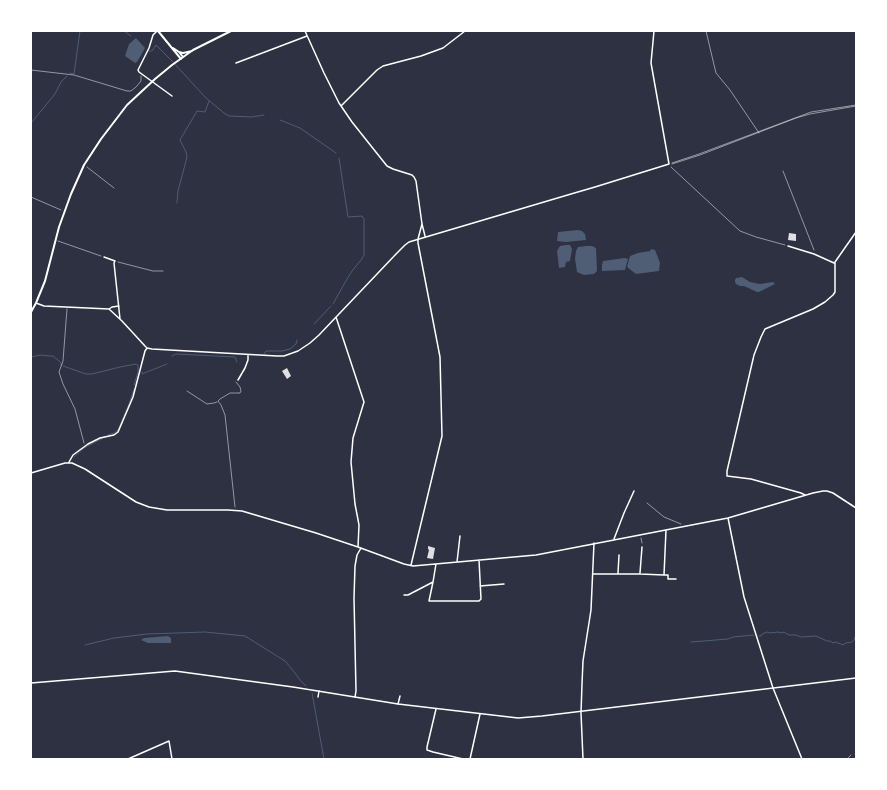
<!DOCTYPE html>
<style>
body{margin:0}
#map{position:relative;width:887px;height:790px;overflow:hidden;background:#2d3142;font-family:"Sofia Sans Condensed",sans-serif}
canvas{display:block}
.frame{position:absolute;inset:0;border:32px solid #fff;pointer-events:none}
</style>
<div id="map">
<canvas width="887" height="790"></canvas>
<div class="frame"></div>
</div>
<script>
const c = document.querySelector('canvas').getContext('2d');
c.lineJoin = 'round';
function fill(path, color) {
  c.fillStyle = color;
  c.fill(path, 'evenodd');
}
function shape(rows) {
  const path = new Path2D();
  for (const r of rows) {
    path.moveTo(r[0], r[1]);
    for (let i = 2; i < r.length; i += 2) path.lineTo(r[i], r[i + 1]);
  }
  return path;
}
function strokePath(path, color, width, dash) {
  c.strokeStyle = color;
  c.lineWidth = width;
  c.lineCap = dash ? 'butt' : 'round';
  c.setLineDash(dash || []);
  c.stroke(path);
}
const water = shape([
 [136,38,145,48,140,57,137,62,135,63,125,56,129,44],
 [578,230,582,231,585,234,586,240,566,242,557,241,558,232],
 [566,245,570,245,572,249,570,261,566,262,565,267,559,268,557,251,560,246],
 [587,246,592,246,596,248,597,271,594,274,584,275,577,272,575,259,576,251,578,247],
 [651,249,655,250,657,255,660,263,659,271,636,274,627,267,630,256,638,253,650,251],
 [625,258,628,259,625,270,602,271,602,265,603,261],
 [742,277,750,282,760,284,773,282,775,284,759,292,757,292,744,286,740,286,736,284,735,282,735,280,736,278],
 [168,636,171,638,171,643,148,643,141,640,144,638]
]);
const stream = shape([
 [124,31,131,36],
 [149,51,152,51,156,45,172,61,206,98,224,113,229,116,252,117,264,115],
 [70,73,74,74,80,31],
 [280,120,300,128,336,153],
 [31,123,41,111,55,94,61,82,67,76],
 [177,203,178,191,187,157,186,152,180,140,197,111,205,112,209,101],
 [333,304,347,279,352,271,361,260,364,255,364,219,362,216,348,217,339,158],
 [314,324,331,306],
 [264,354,266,351,282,351,290,349,296,344,297,340],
 [172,356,176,354,235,357,237,362],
 [31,357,40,355,50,356,53,356,59,361,61,363,61,365],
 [63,366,86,374,92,374,120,367,136,364,138,365,138,372,134,385],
 [142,372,142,374,167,364],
 [108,435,114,433,118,430,129,404,134,389],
 [74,457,84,448,103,438],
 [759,636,761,636,762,634,767,632,770,633,778,632,782,633,784,632,789,635,796,635,801,637,816,636,827,641,830,641,833,643,836,642,843,645,846,643,852,642,854,640,855,637,856,637],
 [691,642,728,639,733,637,754,635],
 [85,645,114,638,147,634,205,632,245,636,285,661,291,668,301,681,306,686],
 [312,693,324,759]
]);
const building = shape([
 [789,233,796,234,796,241,788,240],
 [287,368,291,376,287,379,282,371],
 [428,546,435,548,433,559,427,558,429,550,428,549]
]);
const path = shape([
 [706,31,715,69,716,73,730,90,759,133],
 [31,70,74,75,127,91,131,91,136,87,141,81,141,76],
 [672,163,699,154,811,112,856,105],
 [672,164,700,155,796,118,810,114,856,106],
 [87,167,114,188],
 [671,167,740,231,756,237,785,245],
 [783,171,814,250],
 [31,197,61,210],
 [58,241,101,256],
 [118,262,153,271,163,271],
 [67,309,63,361,59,372,63,384,75,409,84,443],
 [187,391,207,404,214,403,217,402],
 [647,503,664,517,681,524],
 [235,507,225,415,221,405,218,401,220,399,230,393,240,393,241,391,240,387,236,382],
 [641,538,642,543]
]);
const service = shape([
 [847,759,851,755]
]);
const minor = shape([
 [157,31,153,35,149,48,138,70,139,72,172,96],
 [305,31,324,73,339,103,352,122,387,166,393,169,412,175,414,177,416,181,422,224,425,236],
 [236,63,307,36],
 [341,106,377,70,383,66,421,56,443,48,465,31],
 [788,246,814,254,834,263],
 [104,257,115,261,114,263,120,319],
 [36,303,44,306,109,309,122,321,145,346,147,348,152,349,277,356,284,356,298,351,310,343,319,335,397,253,405,245,409,242,571,194,595,187,669,164,651,63,654,31],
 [109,309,112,307,119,306],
 [336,317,364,402,353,438,351,462,355,504,359,525,358,547],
 [238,380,245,368,248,360,248,355],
 [69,462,73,455,88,444,100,438,114,435,118,432,133,397,145,351,147,348],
 [31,473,65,463,72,463,85,469,136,502,149,507,167,510,228,510,242,511,316,533,358,547,404,564,413,566,536,555,728,518,813,493,823,491,827,491,833,493,856,508],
 [805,495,801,493,751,479,727,476,727,471,754,355,761,337,765,329,813,309,825,302,833,295,835,292,835,262,856,232],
 [728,518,744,597,773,688,802,759],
 [614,539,624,513,634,491],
 [457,562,460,536],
 [436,564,433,582,429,601,479,601,481,599,479,560],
 [411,565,442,436,440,357,418,243,418,239,422,224],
 [618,573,619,555],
 [640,573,642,547],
 [593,574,640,574,664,575,666,530],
 [664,575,668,575,668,579,676,579],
 [480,586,504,584],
 [404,595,408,595,433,582],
 [318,697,319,691],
 [355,697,356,691,354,598,355,566,357,555,361,548],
 [398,704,400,696],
 [436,709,427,747,427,750,433,752,463,759],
 [128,759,169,741,172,759],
 [470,759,480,714],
 [583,759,581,713,582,684,583,661,591,610,594,543]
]);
const tertiary = shape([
 [31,683,175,671,293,687,398,704,518,718,542,716,856,678]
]);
const secondary = shape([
 [158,31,181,59],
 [173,48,179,52,183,57],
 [179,52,183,53,192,51],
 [31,312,36,303,45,281,59,227,71,194,84,165,101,139,127,105,155,79,172,65,193,50,231,31]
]);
fill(water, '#4f5d75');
strokePath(stream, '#4f5d75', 1);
fill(building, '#e0e0e3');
strokePath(path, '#fff', 0.5);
strokePath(service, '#fff', 0.5);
strokePath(minor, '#fff', 1.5);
strokePath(tertiary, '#fff', 1.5);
strokePath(secondary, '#fff', 2);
</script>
